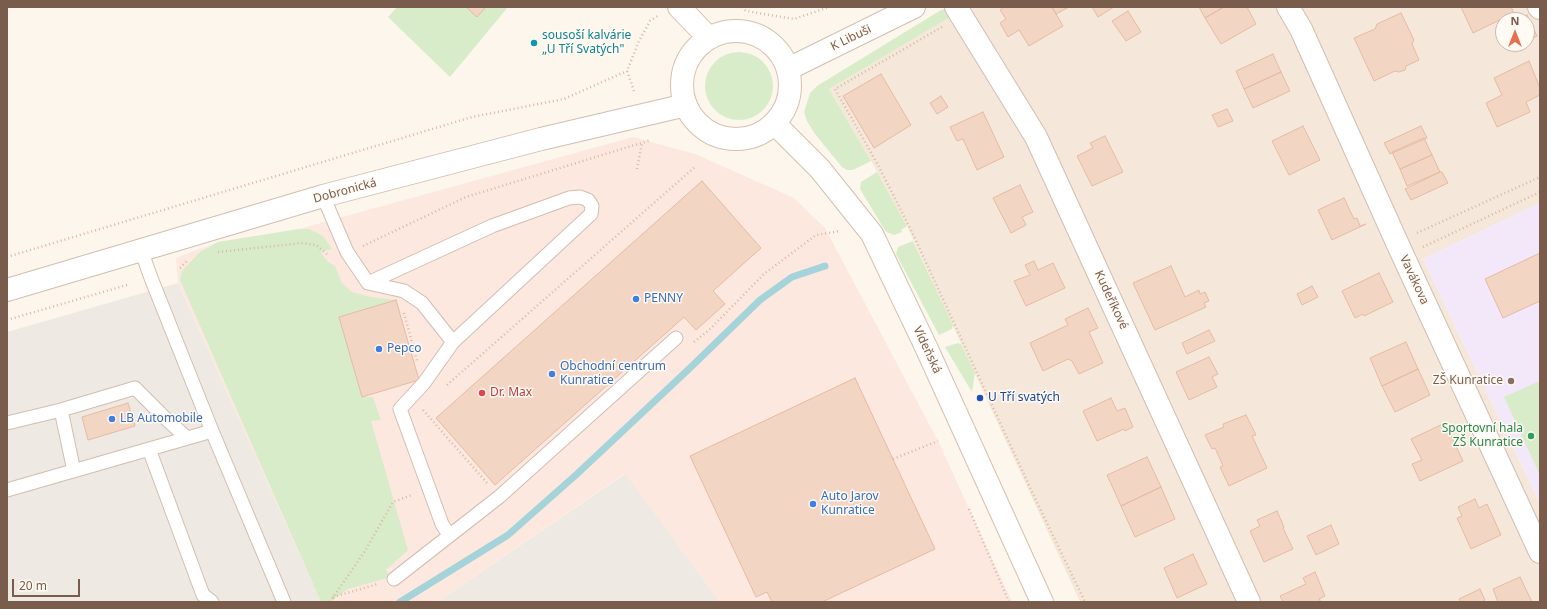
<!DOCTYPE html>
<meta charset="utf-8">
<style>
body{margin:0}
#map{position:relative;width:1547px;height:609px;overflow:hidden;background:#fdf6ec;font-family:"Noto Sans",sans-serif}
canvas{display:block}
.frame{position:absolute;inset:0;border:8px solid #7a5c4d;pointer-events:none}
.north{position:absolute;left:1495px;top:12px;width:40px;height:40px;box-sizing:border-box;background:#fffaf3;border:1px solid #cabbb1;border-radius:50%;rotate:0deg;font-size:11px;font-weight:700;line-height:16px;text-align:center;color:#7a5c4d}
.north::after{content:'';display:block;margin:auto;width:14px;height:18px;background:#e76f51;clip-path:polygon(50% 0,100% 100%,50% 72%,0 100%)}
.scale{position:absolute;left:12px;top:579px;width:68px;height:18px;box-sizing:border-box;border:2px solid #7a5c4d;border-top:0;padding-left:5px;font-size:12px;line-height:14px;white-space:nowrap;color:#7a5c4d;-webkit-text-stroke:3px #fffaf3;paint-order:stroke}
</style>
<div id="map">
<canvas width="1547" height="609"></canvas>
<div class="frame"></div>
<div class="north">N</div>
<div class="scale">20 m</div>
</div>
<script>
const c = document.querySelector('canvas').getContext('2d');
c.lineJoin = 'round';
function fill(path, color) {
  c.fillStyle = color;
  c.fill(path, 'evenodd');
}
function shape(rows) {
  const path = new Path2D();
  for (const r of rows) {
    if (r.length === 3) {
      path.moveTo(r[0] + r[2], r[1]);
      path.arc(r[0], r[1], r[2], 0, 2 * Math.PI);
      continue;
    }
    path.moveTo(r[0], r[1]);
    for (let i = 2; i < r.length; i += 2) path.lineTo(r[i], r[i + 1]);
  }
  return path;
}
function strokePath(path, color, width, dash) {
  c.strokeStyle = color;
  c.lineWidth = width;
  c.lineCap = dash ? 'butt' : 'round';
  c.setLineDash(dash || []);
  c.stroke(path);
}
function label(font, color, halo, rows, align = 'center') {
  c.font = font + ' "Noto Sans",sans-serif';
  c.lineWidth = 3;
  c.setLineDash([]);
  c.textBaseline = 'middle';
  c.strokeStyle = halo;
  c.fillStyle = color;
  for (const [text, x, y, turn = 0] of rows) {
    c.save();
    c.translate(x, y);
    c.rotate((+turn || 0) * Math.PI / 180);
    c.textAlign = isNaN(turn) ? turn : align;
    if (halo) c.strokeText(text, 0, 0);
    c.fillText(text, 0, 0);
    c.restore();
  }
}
const residential = shape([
 [967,7,1540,7,1540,203,1423,259,1540,504,1540,602,1080,602,907,226,871,161,829,89],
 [1503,20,1527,20,1527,44,1503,44]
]);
const commercial = shape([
 [633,137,695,154,794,198,825,228,938,441,1012,602,720,602,624,474,437,602,321,602,178,283,176,258,218,242,299,229]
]);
const industrial = shape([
 [178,283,321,602,7,602,7,332],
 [625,474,720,602,437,602]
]);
const education = shape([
 [1540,203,1540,504,1423,259]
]);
const green = shape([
 [397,7,508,7,450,77,388,17],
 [946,9,952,16,829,89,871,161,853,170,847,170,842,167,815,134,807,121,804,112,810,93,817,86,941,10],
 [739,86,34],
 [877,172,907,226,901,230,902,232,894,235,886,232,860,189,861,182],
 [299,229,309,229,323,236,332,249,320,252,328,262,335,266,342,283,352,292,371,297,396,300,339,317,362,397,373,397,381,420,371,421,408,550,386,570,391,577,348,589,330,602,321,602,180,280,182,271,200,252,218,242],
 [913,241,953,325,952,329,939,335,896,254,898,247],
 [958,343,961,344,975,373,972,392,945,347],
 [1540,381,1540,475,1504,397]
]);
const stream = shape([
 [400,602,508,535,577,474,691,367,760,300,792,277,825,266]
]);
const building = shape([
 [466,7,486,7,477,17,466,7],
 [1004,7,1052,7,1063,26,1029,46,1019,30,1008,37,1000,23,1006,19,1000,10,1004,7],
 [1052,7,1069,7,1056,14,1052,7],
 [1092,7,1114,7,1098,17,1092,7],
 [1199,7,1224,7,1205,18,1199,7],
 [1224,7,1247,7,1256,24,1221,44,1205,18,1224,7],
 [1461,7,1511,7,1514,13,1473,33,1461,7],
 [1128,11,1141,32,1126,41,1112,21,1128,11],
 [1401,13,1414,40,1412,44,1419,60,1406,66,1405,70,1399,72,1395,71,1374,81,1354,38,1375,29,1377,24,1401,13],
 [1527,15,1537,36,1527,40,1527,20,1516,20,1527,15],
 [1273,54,1281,72,1244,89,1236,71,1273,54],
 [1529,61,1540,88,1540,95,1526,102,1530,112,1497,127,1486,103,1502,95,1494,78,1529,61],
 [1281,72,1290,91,1253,108,1244,89,1281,72],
 [881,74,911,125,874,148,843,96,881,74],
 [941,96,948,107,937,114,930,103,941,96],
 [1227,109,1233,121,1218,127,1212,115,1227,109],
 [983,112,1004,157,977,170,963,139,957,141,950,127,983,112],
 [1303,126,1320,160,1289,175,1272,141,1303,126],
 [1421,126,1427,138,1390,154,1384,143,1421,126],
 [1105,136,1123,172,1092,186,1077,156,1093,148,1090,143,1105,136],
 [1424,138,1432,155,1400,169,1392,152,1424,138],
 [1432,155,1440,172,1407,186,1400,169,1432,155],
 [1440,172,1442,172,1448,183,1411,200,1405,189,1440,172],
 [702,181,761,248,713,291,725,304,696,330,684,317,495,485,436,418,702,181],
 [1020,185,1033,212,1022,217,1026,225,1011,233,993,198,1020,185],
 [1344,198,1354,219,1357,218,1360,226,1366,224,1332,240,1318,210,1344,198],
 [1540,253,1540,301,1503,318,1485,279,1540,253],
 [1034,261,1038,270,1053,263,1065,288,1026,306,1014,281,1030,275,1025,265,1034,261],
 [1171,266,1185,297,1199,290,1200,294,1205,292,1209,301,1204,303,1206,307,1155,330,1133,283,1171,266],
 [1379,273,1393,302,1364,316,1363,314,1355,318,1342,291,1379,273],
 [1312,286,1318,297,1302,305,1297,294,1312,286],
 [396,300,419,380,362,397,339,317,396,300],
 [1088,308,1098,328,1089,332,1103,363,1079,374,1072,361,1068,359,1043,371,1030,343,1068,325,1065,319,1088,308],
 [1209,330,1215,341,1187,354,1182,343,1209,330],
 [1406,342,1418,369,1382,386,1370,358,1406,342],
 [1209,357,1218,374,1212,377,1217,387,1189,400,1176,372,1209,357],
 [1418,369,1430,395,1395,412,1382,386,1418,369],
 [855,378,935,549,822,602,772,602,767,592,756,597,690,456,855,378],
 [1111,398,1117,411,1125,408,1133,427,1125,431,1124,429,1097,441,1083,411,1111,398],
 [128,403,135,426,88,440,82,417,128,403],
 [1246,415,1256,435,1252,436,1267,468,1229,486,1220,467,1223,466,1215,448,1212,449,1205,435,1224,427,1223,424,1246,415],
 [1445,423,1463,461,1420,481,1412,464,1422,460,1411,439,1445,423],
 [1147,457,1161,487,1121,506,1107,475,1147,457],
 [1161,487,1175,519,1135,537,1121,506,1161,487],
 [1475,499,1479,508,1487,504,1501,535,1471,549,1457,518,1462,516,1458,507,1475,499],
 [1277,511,1284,527,1283,528,1293,549,1264,562,1250,531,1260,526,1257,520,1277,511],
 [1331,525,1339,544,1316,555,1307,536,1331,525],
 [1193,554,1207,584,1177,598,1164,568,1193,554],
 [1315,572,1325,596,1319,599,1321,602,1283,602,1280,596,1306,584,1303,578,1315,572],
 [1520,577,1532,602,1498,602,1493,589,1520,577],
 [1480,589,1485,600,1482,602,1461,602,1459,599,1480,589]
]);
const path = shape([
 [742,7,746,11,794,19,829,7],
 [942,27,835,89,878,165,911,230,1033,494,1085,602],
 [634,91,627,71,639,41,650,21,659,15],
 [637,169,642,143],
 [1417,233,1540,177],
 [363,246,466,197,651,140],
 [1423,247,1540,192],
 [218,252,303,243,316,245,327,254],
 [7,257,472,117,564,99,627,71],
 [180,268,187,261],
 [404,313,417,361],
 [7,320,127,285],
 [694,342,710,329,764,274,816,235,840,231],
 [447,385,696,166],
 [423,410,487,483],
 [893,459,938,441],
 [969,509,1009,602],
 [333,597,378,584],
 [330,602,365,551,393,502,412,495]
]);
const service = shape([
 [323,196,347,252,368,283,404,291,422,303,453,342],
 [141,250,151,278,212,431,284,602],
 [368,283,492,226,569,198,580,197,588,200,592,206,591,214,453,342,424,383,400,409,442,524,449,535],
 [7,423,61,410],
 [149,449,203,595,212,602],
 [74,471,61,410,135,388,164,417,187,438],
 [7,490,212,431],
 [394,579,499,497,676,338]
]);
const minor = shape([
 [956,7,1036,137,1249,602],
 [1288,7,1301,29,1399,247,1540,552],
 [1539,7,1540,8]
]);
const tertiary = shape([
 [788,69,914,7],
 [7,290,323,196,541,139,686,105]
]);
const secondary = shape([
 [679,7,709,38],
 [736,85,54],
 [774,123,820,169,872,234,926,347,1042,602]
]);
const markers = [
 [534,43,4,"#0f9aa8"],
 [636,299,4,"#3f7fe0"],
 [379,349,4,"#3f7fe0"],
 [552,374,4,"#3f7fe0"],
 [1511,381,4,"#8d6e63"],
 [482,393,4,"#e0444e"],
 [980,398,4,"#1a4fb4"],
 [112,419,4,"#3f7fe0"],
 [1531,436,4,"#2e9e5b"],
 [813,504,4,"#3f7fe0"]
];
const cultureNames = [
 ["sousoší kalvárie",542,36],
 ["„U Tří Svatých\"",542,50]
];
const streetNames = [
 ["K Libuši",851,38,-26],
 ["Dobronická",345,191,-15],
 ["Vavákova",1414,280,65],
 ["Kudeříkové",1111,300,65],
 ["Vídeňská",927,350,65]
];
const shopNames = [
 ["PENNY",644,299],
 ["Pepco",387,349],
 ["Obchodní centrum",560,367],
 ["Kunratice",560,381],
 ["LB Automobile",120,419],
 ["Auto Jarov",821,497],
 ["Kunratice",821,511]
];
const educationNames = [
 ["ZŠ Kunratice",1503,381]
];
const healthNames = [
 ["Dr. Max",490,393]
];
const transitNames = [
 ["U Tří svatých",988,398]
];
const leisureNames = [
 ["Sportovní hala",1523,429],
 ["ZŠ Kunratice",1523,443]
];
fill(residential, '#f5e8da');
fill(commercial, '#fde8e0');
fill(industrial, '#efe9e4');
fill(education, '#f3e8fa');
fill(green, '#d8ecc9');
strokePath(stream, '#a5d3da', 7);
fill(building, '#f3d5c3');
strokePath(building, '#e6bba3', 1);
strokePath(service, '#d1beb0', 15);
strokePath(minor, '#d1beb0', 24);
strokePath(tertiary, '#d1beb0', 24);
strokePath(secondary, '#d6c0b0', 24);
strokePath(path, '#d9b8a5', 2.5, [1, 3]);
strokePath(service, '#fff', 13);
strokePath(minor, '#fff', 22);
strokePath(tertiary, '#fff', 22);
strokePath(secondary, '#fff', 22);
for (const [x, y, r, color] of markers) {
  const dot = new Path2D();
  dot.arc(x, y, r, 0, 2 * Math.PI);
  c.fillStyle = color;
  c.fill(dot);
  strokePath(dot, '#fffaf3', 1.5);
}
label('12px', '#0d838f', '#fffaf3', cultureNames, 'left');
label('12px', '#7a5c4d', '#fffaf3', streetNames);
label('12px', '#366cbe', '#fffaf3', shopNames, 'left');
label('12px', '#785e54', '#fffaf3', educationNames, 'right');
label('12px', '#be3a42', '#fffaf3', healthNames, 'left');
label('12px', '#164399', '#fffaf3', transitNames, 'left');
label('12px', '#27864d', '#fffaf3', leisureNames, 'right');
</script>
